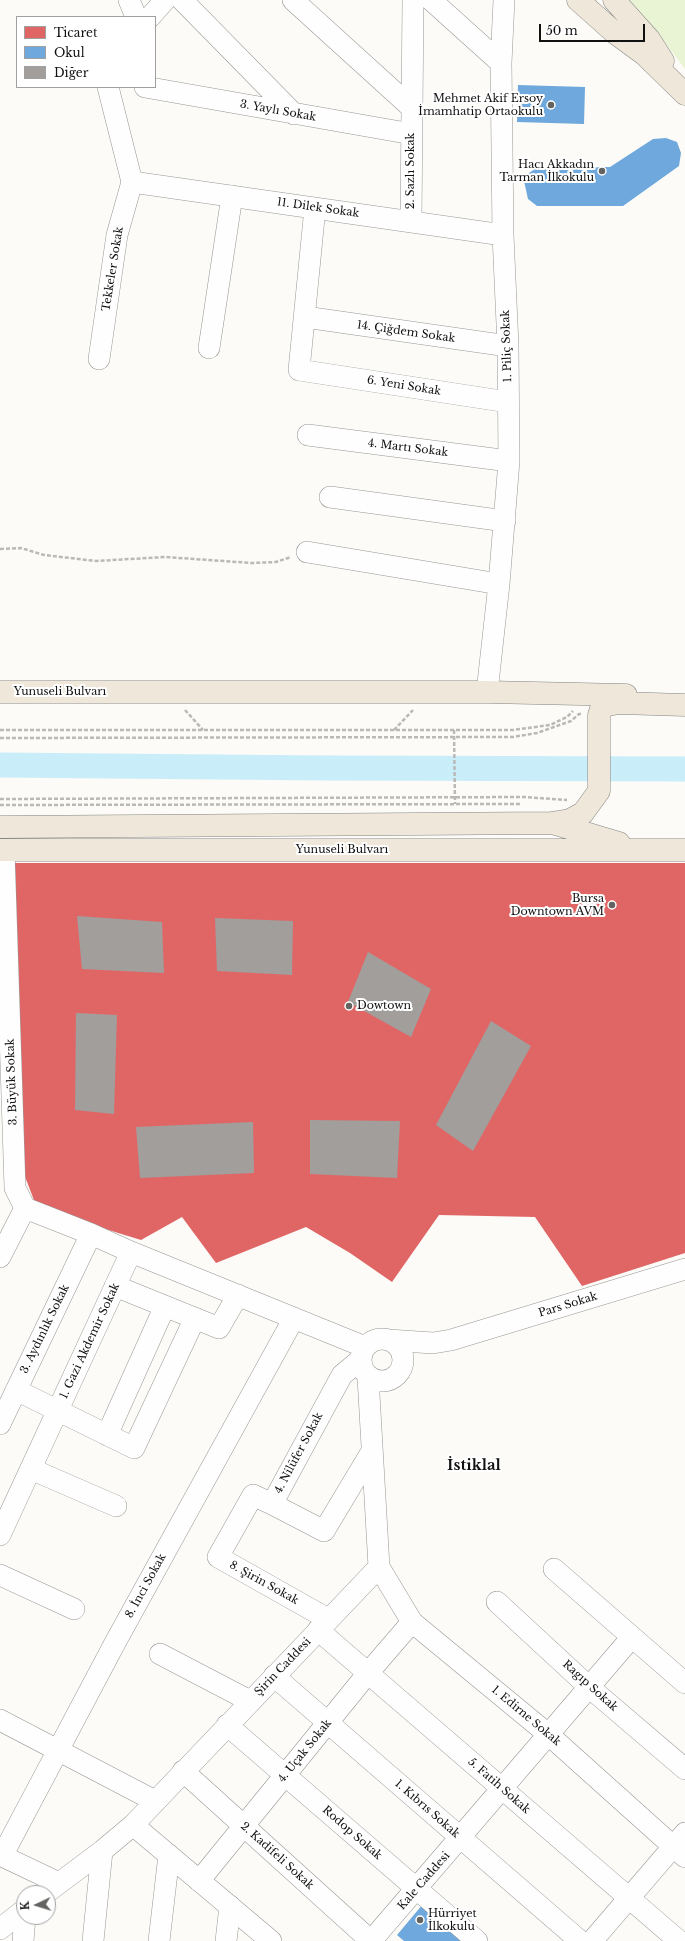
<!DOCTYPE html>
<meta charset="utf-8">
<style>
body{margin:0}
#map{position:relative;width:685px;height:1941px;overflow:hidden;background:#fcfbf7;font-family:"Libre Baskerville",serif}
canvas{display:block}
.legend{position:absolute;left:16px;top:16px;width:140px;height:72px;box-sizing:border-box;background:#fff;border:1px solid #a0a0a0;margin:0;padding:5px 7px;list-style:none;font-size:12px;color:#111}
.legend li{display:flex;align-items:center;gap:8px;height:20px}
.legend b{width:20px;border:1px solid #a0a0a0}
.north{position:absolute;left:16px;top:1885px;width:40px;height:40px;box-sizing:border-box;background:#fff;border:1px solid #a0a0a0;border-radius:50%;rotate:266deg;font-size:11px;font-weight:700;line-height:16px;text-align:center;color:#111}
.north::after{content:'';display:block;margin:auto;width:14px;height:18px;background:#636362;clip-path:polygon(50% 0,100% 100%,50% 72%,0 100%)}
.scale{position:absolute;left:539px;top:24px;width:106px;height:18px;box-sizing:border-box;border:2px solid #111;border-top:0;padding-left:5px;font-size:12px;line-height:14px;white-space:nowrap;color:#111;-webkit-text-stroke:3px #fff;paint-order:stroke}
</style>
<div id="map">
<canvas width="685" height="1941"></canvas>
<ul class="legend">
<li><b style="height:11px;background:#e06666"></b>Ticaret</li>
<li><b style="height:11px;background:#6fa8dc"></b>Okul</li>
<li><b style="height:11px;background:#a19e9c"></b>Diğer</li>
</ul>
<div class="north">K</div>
<div class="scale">50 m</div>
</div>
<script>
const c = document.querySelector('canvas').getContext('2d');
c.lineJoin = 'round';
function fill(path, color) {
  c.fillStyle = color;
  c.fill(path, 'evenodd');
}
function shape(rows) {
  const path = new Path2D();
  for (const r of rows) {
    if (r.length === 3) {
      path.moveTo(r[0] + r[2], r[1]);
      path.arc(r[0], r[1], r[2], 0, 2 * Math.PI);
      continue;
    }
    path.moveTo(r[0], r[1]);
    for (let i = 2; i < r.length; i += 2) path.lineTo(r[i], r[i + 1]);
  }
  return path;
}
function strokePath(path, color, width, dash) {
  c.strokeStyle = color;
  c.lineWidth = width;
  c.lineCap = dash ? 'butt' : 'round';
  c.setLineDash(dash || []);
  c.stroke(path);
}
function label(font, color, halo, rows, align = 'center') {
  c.font = font + ' "Libre Baskerville",serif';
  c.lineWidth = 4;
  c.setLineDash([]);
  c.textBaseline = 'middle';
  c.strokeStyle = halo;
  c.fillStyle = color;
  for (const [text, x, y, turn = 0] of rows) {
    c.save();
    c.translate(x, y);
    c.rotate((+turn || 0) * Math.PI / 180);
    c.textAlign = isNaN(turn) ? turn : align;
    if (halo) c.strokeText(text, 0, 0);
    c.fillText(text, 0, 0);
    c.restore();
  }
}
const green = shape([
 [628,0,685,0,685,69,653,27]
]);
const shops = shape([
 [13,863,685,863,685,1253,582,1286,535,1217,439,1215,392,1282,350,1253,306,1227,216,1263,182,1217,141,1240,37,1208,14,1148]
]);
const schools = shape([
 [518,85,585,87,584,124,517,122],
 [666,138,677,142,681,153,679,166,623,206,537,206,528,199,524,181,529,173,535,169,610,167,653,139],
 [423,1904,466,1941,404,1941,397,1935]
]);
const river = shape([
 [0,765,328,768,685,769]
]);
const building = shape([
 [77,916,162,922,164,973,82,969],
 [215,918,293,921,292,975,217,971],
 [368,952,431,989,411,1037,348,1002],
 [76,1013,117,1015,114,1114,75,1110],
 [491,1021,531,1046,473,1151,436,1125],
 [310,1120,400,1121,397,1178,310,1174],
 [253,1122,254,1173,140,1178,136,1127]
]);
const path = shape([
 [0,549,21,548,44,555,96,561,165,557,252,563,276,562,291,557],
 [185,710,203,730],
 [0,730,513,730,550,725,567,717,573,711],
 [394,730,413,710],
 [454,730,455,804],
 [0,738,513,737,537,733,571,721,579,714,583,714],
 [0,799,524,797,567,800],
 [0,805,521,804]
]);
const minor = shape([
 [129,0,136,17],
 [182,0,294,114],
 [293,0,412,108],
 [431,0,501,63],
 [150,17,165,0],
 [145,87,412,134],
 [132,182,503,235],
 [315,208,299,370,508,402],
 [411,222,413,0],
 [305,317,508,346],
 [209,348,232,196],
 [99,359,117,235,132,182,108,87],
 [308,435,509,461],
 [330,497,505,521],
 [307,552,499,584],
 [487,692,499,584,509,461,508,346,503,235,501,63,504,0],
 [131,1252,365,1347],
 [0,1257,25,1208,15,1188,4,850],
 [115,1286,219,1328,238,1295],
 [382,1360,21],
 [388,1340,433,1343,451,1340,685,1269],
 [360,1360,342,1375,272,1504,324,1531,372,1451],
 [16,1390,134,1448,195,1318],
 [0,1424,91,1234],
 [107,1435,165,1306],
 [31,1469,116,1506],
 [272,1504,253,1495,218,1557,328,1619],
 [0,1535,131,1252,91,1234,25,1208],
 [379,1567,412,1622,549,1735,685,1857],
 [554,1569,685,1683],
 [0,1575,74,1609],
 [497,1602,589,1687,685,1769],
 [318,1630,679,1941],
 [160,1654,250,1701],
 [274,1676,580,1941],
 [0,1720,155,1801],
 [227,1725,477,1941],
 [183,1771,371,1941],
 [133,1825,271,1941],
 [0,1855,59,1883],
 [2,1856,116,1641,294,1318],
 [199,1881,368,1673,412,1622],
 [46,1893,102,1851,133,1825,379,1567,368,1377],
 [0,1929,24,1910],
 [23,1941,25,1917],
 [93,1941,102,1851],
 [159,1941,169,1855],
 [226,1941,230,1906],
 [371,1941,632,1637],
 [592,1941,685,1833]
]);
const major = shape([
 [578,0,615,33,645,55,685,94],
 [614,0,649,39,663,61],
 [0,692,487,692,626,695],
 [552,823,619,843],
 [0,827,551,823,570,820,583,813,599,791,599,715,601,709,607,705,620,703,685,705],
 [0,850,685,850]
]);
const markers = [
 [551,105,4,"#636362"],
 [602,171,4,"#636362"],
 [612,905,4,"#636362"],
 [349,1006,4,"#636362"],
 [420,1920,4,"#636362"]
];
const poiNames = [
 ["Mehmet Akif Ersoy",543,99],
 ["İmamhatip Ortaokulu",543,112],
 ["Hacı Akkadın",594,165],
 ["Tarman İlkokulu",594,178],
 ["Bursa",604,899],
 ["Downtown AVM",604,912],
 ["Dowtown",357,1006,"left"],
 ["Hürriyet",428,1914,"left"],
 ["İlkokulu",428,1927,"left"]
];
const streetNames = [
 ["3. Yaylı Sokak",278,111,10],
 ["2. Sazlı Sokak",411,171,-90],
 ["11. Dilek Sokak",318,208,8],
 ["Tekkeler Sokak",113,269,-81],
 ["14. Çiğdem Sokak",406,332,8],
 ["1. Piliç Sokak",507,346,-92],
 ["6. Yeni Sokak",404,386,9],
 ["4. Martı Sokak",408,448,7],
 ["Yunuseli Bulvarı",60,692],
 ["Yunuseli Bulvarı",342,850],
 ["3. Büyük Sokak",12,1082,-92],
 ["Pars Sokak",568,1305,-17],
 ["3. Aydınlık Sokak",45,1329,-64],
 ["1. Gazi Akdemir Sokak",90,1341,-65],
 ["4. Nilüfer Sokak",299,1453,-62],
 ["8. Şirin Sokak",264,1583,29],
 ["8. İnci Sokak",146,1586,-61],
 ["Şirin Caddesi",283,1667,-46],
 ["Ragıp Sokak",590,1686,42],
 ["1. Edirne Sokak",526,1716,40],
 ["4. Uçak Sokak",305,1751,-51],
 ["5. Fatih Sokak",499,1786,41],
 ["1. Kıbrıs Sokak",427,1809,41],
 ["Rodop Sokak",352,1833,41],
 ["2. Kadifeli Sokak",277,1856,42],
 ["Kale Caddesi",424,1881,-49]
];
const districtNames = [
 ["İstiklal",474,1466]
];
fill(green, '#e9f4d5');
fill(shops, '#e06666');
fill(schools, '#6fa8dc');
strokePath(river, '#caedfa', 25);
fill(building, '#a19e9c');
strokePath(minor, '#979695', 22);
strokePath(major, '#848482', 23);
strokePath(path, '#b9b9b8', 2.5, [4, 2]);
strokePath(minor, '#fffefe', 21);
strokePath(major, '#eee7da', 22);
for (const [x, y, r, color] of markers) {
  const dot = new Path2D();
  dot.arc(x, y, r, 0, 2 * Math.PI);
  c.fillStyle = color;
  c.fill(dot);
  strokePath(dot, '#fff', 1.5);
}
label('11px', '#111', '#fff', poiNames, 'right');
label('11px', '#111', '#fff', streetNames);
label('bold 15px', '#111', '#fff', districtNames);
</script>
